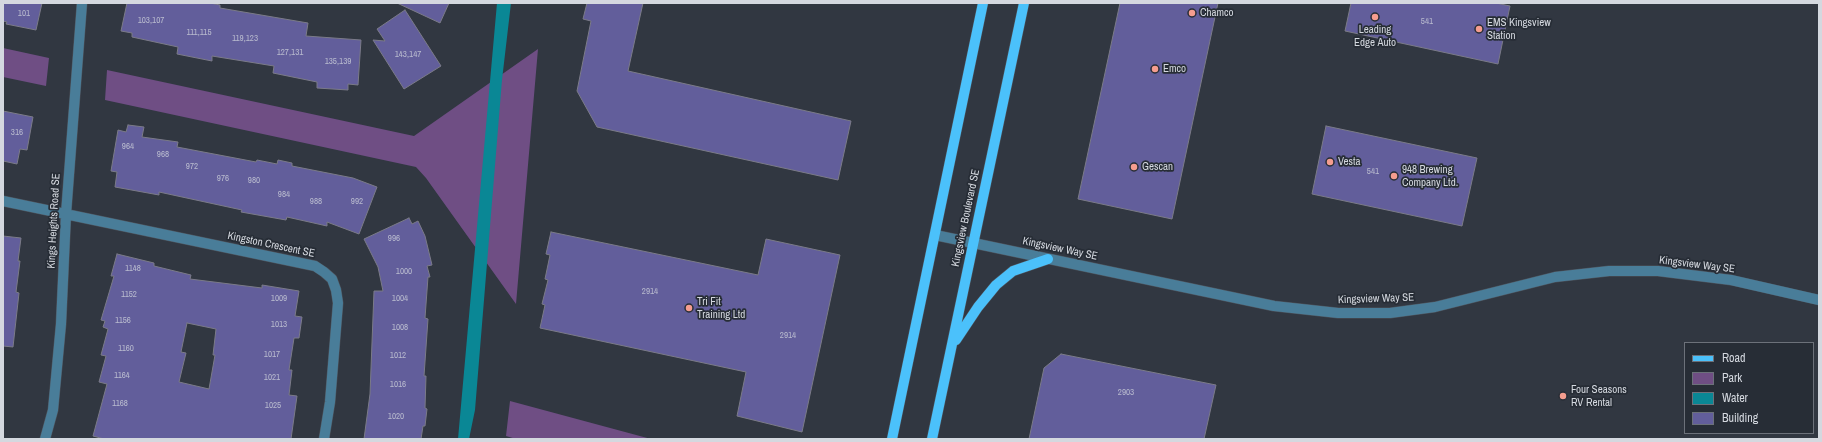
<!DOCTYPE html>
<style>
body{margin:0}
#map{position:relative;width:1822px;height:442px;overflow:hidden;background:#313741;font-family:"Archivo Narrow",sans-serif}
canvas{display:block}
.frame{position:absolute;inset:0;border:4px solid #d4d8df;pointer-events:none}
.legend{position:absolute;left:1684px;top:342px;width:130px;height:92px;box-sizing:border-box;background:#272d36;border:1px solid #6c717a;margin:0;padding:5px 7px;list-style:none;font-size:12px;color:#d4d8df}
.legend li{display:flex;align-items:center;gap:8px;height:20px}
.legend b{width:20px;border:1px solid #6c717a}
</style>
<div id="map">
<canvas width="1822" height="442"></canvas>
<div class="frame"></div>
<ul class="legend">
<li><b style="height:5px;background:#4bc1fb"></b>Road</li>
<li><b style="height:11px;background:#6f4e84"></b>Park</li>
<li><b style="height:11px;background:#0a8795"></b>Water</li>
<li><b style="height:11px;background:#625e9b"></b>Building</li>
</ul>
</div>
<script>
const c = document.querySelector('canvas').getContext('2d');
c.lineJoin = 'round';
function fill(path, color) {
  c.fillStyle = color;
  c.fill(path, 'evenodd');
}
function shape(rows) {
  const path = new Path2D();
  for (const r of rows) {
    path.moveTo(r[0], r[1]);
    for (let i = 2; i < r.length; i += 2) path.lineTo(r[i], r[i + 1]);
  }
  return path;
}
function strokePath(path, color, width, dash) {
  c.strokeStyle = color;
  c.lineWidth = width;
  c.lineCap = dash ? 'butt' : 'round';
  c.setLineDash(dash || []);
  c.stroke(path);
}
function label(font, color, halo, rows, align = 'center') {
  c.font = font + ' "Archivo Narrow",sans-serif';
  c.lineWidth = 3.5;
  c.setLineDash([]);
  c.textBaseline = 'middle';
  c.strokeStyle = halo;
  c.fillStyle = color;
  for (const [text, x, y, turn = 0] of rows) {
    c.save();
    c.translate(x, y);
    c.rotate((+turn || 0) * Math.PI / 180);
    c.textAlign = isNaN(turn) ? turn : align;
    if (halo) c.strokeText(text, 0, 0);
    c.fillText(text, 0, 0);
    c.restore();
  }
}
const green = shape([
 [3,48,49,58,46,86,3,77],
 [538,49,516,304,426,178,416,167,105,100,107,70,414,136],
 [510,401,651,439,516,439,506,436]
]);
const water = shape([
 [497,3,511,3,502,80,475,410,469,439,458,439]
]);
const building = shape([
 [3,3,42,3,36,30,6,24,7,22,3,21,3,3],
 [127,3,210,3,220,5,220,8,308,23,306,36,361,40,358,85,348,84,348,90,317,88,317,82,273,73,274,66,212,56,212,61,177,54,178,47,132,37,132,33,121,31,127,3],
 [397,3,449,3,440,23,397,3],
 [587,3,643,3,628,71,851,121,838,180,597,127,577,91,591,21,583,19,587,3],
 [1120,3,1218,3,1172,219,1078,199,1120,3],
 [1351,3,1496,3,1510,6,1498,64,1345,31,1351,3],
 [405,10,441,66,404,89,373,40,385,41,377,29,405,10],
 [3,111,33,117,27,150,20,149,17,164,3,161,3,111],
 [128,125,144,127,142,137,178,142,177,147,256,162,257,160,277,164,278,160,292,163,292,166,353,178,377,187,359,234,327,222,327,226,287,217,286,220,241,212,242,210,159,192,159,195,115,187,117,172,111,171,118,130,126,132,128,125],
 [1326,126,1477,158,1462,226,1312,194,1326,126],
 [409,218,412,224,418,221,425,236,432,265,427,266,430,277,428,277,425,318,428,319,424,376,426,376,425,408,427,409,425,426,423,426,421,439,364,439,370,394,374,291,383,291,378,267,364,239,409,218],
 [551,232,758,275,766,239,840,255,802,432,737,416,746,372,540,328,545,305,542,304,548,280,545,279,550,255,546,254,551,232],
 [3,236,21,238,18,261,20,261,16,292,19,293,13,347,3,346,3,236],
 [117,254,154,263,154,266,191,275,190,279,262,288,262,285,299,291,295,316,302,317,299,338,294,338,289,370,292,370,289,395,297,396,291,439,104,439,93,436,107,384,99,382,106,356,101,355,108,329,103,327,105,321,101,320,114,276,111,276,117,254],
 [187,323,216,329,213,355,215,355,209,389,179,382,186,353,181,352,187,323],
 [1061,354,1216,385,1204,439,1029,439,1044,368,1061,354]
]);
const minor = shape([
 [3,201,315,266,324,272,332,279,336,290,338,303,330,402,324,439],
 [935,235,1274,306,1338,313,1390,313,1435,307,1555,277,1609,271,1658,271,1731,280,1819,300],
 [45,439,53,410,61,324,66,214,82,3]
]);
const major = shape([
 [956,340,978,307,996,285,1013,271,1048,259],
 [892,439,983,3],
 [932,439,1024,3]
]);
const markers = [
 [1192,13,4,"#f59d8f"],
 [1375,17,4,"#f59d8f"],
 [1479,29,4,"#f59d8f"],
 [1155,69,4,"#f59d8f"],
 [1330,162,4,"#f59d8f"],
 [1134,167,4,"#f59d8f"],
 [1394,176,4,"#f59d8f"],
 [689,308,4,"#f59d8f"],
 [1563,396,4,"#f59d8f"]
];
const numberNames = [
 ["101",24,14],
 ["103,107",151,21],
 ["541",1427,22],
 ["111,115",199,33],
 ["119,123",245,39],
 ["127,131",290,53],
 ["143,147",408,55],
 ["135,139",338,62],
 ["316",17,133],
 ["964",128,147],
 ["968",163,155],
 ["972",192,167],
 ["541",1373,172],
 ["976",223,179],
 ["980",254,181],
 ["984",284,195],
 ["988",316,202],
 ["992",357,202],
 ["996",394,239],
 ["1148",133,269],
 ["1000",404,272],
 ["2914",650,292],
 ["1152",129,295],
 ["1009",279,299],
 ["1004",400,299],
 ["1156",123,321],
 ["1013",279,325],
 ["1008",400,328],
 ["2914",788,336],
 ["1160",126,349],
 ["1017",272,355],
 ["1012",398,356],
 ["1164",122,376],
 ["1021",272,378],
 ["1016",398,385],
 ["2903",1126,393],
 ["1168",120,404],
 ["1025",273,406],
 ["1020",396,417]
];
const poiNames = [
 ["Chamco",1200,13],
 ["EMS Kingsview",1487,23],
 ["Station",1487,36],
 ["Leading",1375,30,"center"],
 ["Edge Auto",1375,43,"center"],
 ["Emco",1163,69],
 ["Vesta",1338,162],
 ["Gescan",1142,167],
 ["948 Brewing",1402,170],
 ["Company Ltd.",1402,183],
 ["Tri Fit",697,302],
 ["Training Ltd",697,315],
 ["Four Seasons",1571,390],
 ["RV Rental",1571,403]
];
const streetNames = [
 ["Kingsview Boulevard SE",966,218,-78],
 ["Kings Heights Road SE",54,221,-87],
 ["Kingston Crescent SE",271,245,12],
 ["Kingsview Way SE",1060,249,12],
 ["Kingsview Way SE",1697,265,7],
 ["Kingsview Way SE",1376,299,-2]
];
fill(green, '#6f4e84');
fill(water, '#0a8795');
fill(building, '#625e9b');
strokePath(building, '#7b7b88', 1);
strokePath(minor, '#4e545d', 11);
strokePath(major, '#4e545d', 11);
strokePath(minor, '#497d99', 10);
strokePath(major, '#4bc1fb', 10);
for (const [x, y, r, color] of markers) {
  const dot = new Path2D();
  dot.arc(x, y, r, 0, 2 * Math.PI);
  c.fillStyle = color;
  c.fill(dot);
  strokePath(dot, '#272d36', 1.5);
}
label('9px', '#b8bace', null, numberNames);
label('11px', '#d4d8df', '#272d36', poiNames, 'left');
label('11px', '#d4d8df', '#272d36', streetNames);
</script>
